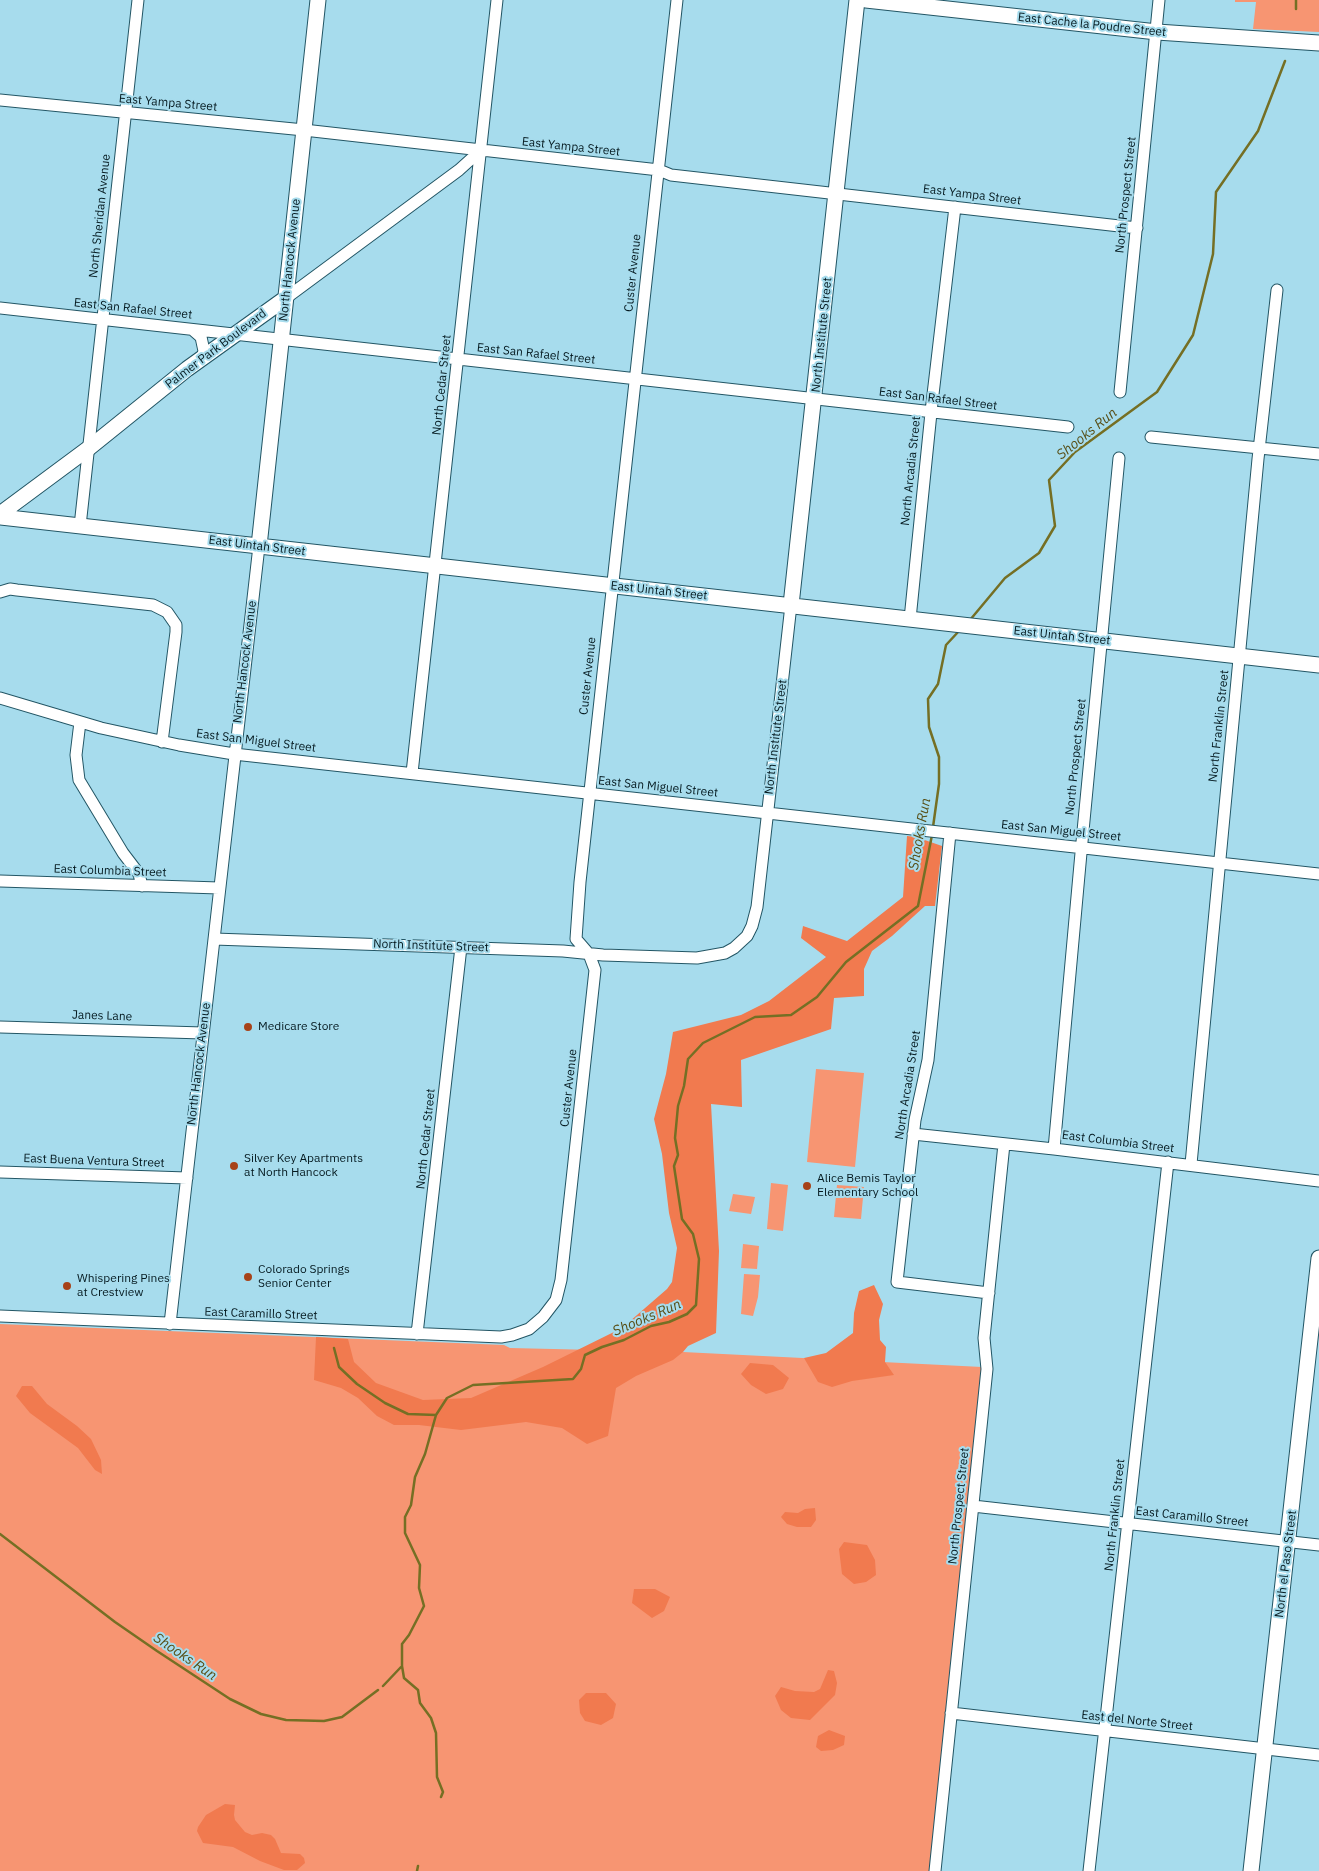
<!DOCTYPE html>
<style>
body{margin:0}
canvas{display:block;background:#a7dced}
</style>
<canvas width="1319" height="1871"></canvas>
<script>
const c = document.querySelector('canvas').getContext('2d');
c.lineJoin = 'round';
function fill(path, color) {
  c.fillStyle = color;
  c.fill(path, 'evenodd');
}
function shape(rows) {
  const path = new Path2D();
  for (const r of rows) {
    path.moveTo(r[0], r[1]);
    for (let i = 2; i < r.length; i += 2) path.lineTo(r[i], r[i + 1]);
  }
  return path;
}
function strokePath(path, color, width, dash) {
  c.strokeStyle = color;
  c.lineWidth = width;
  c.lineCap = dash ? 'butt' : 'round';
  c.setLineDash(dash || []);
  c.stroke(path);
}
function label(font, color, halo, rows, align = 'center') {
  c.font = font + ' "IBM Plex Sans",sans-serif';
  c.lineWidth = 4;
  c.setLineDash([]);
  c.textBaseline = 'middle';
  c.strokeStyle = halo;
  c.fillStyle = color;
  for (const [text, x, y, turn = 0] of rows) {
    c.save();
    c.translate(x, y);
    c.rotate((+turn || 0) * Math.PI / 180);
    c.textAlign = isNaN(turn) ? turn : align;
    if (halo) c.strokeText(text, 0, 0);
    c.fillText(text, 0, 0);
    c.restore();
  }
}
const green = shape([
 [1235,0,1319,0,1319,32,1253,29,1256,2,1235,2],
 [816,1069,864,1073,855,1167,807,1162],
 [771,1183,788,1185,783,1231,767,1229],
 [837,1185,864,1187,861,1219,834,1217],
 [733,1194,755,1197,751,1214,729,1211],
 [743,1244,759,1246,757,1269,741,1268],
 [744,1274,760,1275,758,1297,753,1316,741,1314],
 [0,1324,504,1345,510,1348,683,1352,982,1367,930,1871,0,1871]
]);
const forest = shape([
 [907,836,916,837,942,846,935,906,925,906,892,936,872,951,864,969,864,996,834,998,831,1029,741,1060,742,1107,711,1104,719,1251,716,1333,688,1346,683,1352,673,1360,636,1376,616,1388,608,1436,587,1444,562,1428,526,1422,461,1430,419,1425,394,1425,377,1416,358,1398,341,1388,314,1380,316,1337,348,1339,354,1362,376,1383,423,1400,471,1398,543,1367,622,1328,667,1289,672,1282,677,1248,669,1213,662,1154,654,1119,666,1074,673,1032,741,1015,769,1001,826,957,801,938,803,926,847,941,903,897],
 [874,1285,883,1304,879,1320,880,1340,886,1347,885,1362,894,1375,852,1381,832,1387,818,1382,804,1358,826,1353,853,1333,854,1313,859,1291],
 [750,1363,773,1365,789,1378,783,1389,766,1394,751,1385,741,1374],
 [22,1386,32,1386,47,1404,77,1426,91,1439,101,1460,102,1474,95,1470,78,1448,30,1413,16,1396],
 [815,1508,816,1520,811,1527,797,1527,787,1524,781,1517,785,1512,798,1513,805,1509],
 [844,1542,867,1545,875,1560,876,1575,866,1582,854,1584,842,1574,839,1549],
 [634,1589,655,1589,670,1597,664,1611,652,1618,632,1603],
 [828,1670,834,1671,837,1683,835,1695,810,1720,791,1718,781,1710,775,1696,781,1687,795,1691,814,1692,820,1689],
 [586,1693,606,1693,616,1704,613,1718,601,1725,585,1721,580,1713,579,1700],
 [829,1730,845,1736,844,1745,833,1750,821,1751,816,1747,818,1736],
 [225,1804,235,1805,234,1815,235,1820,245,1832,252,1835,262,1833,271,1835,275,1839,281,1853,300,1854,304,1858,305,1863,297,1870,284,1870,260,1861,233,1847,203,1843,197,1831,198,1827,206,1815]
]);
const stream = shape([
 [1296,9,1296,0],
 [970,620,1005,578,1039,553,1055,526,1049,480,1075,452,1157,392,1193,335,1213,254,1216,192,1258,131,1285,61],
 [933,827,939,784,939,757,929,727,928,699,938,684,946,645,959,631],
 [334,1348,339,1367,357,1384,385,1403,408,1414,436,1415],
 [0,1534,115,1622,157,1651,230,1699,261,1714,286,1720,324,1721,342,1717,378,1690],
 [383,1686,401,1667],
 [441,1797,443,1792,437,1777,436,1733,431,1718,420,1703,418,1690,404,1678,402,1666,402,1644,409,1635,424,1606,419,1588,420,1565,405,1533,405,1517,411,1505,415,1477,425,1454,436,1415,447,1398,473,1385,573,1379,581,1369,585,1355,602,1347,624,1340,651,1326,669,1322,687,1314,696,1305,699,1259,693,1234,682,1219,674,1166,678,1155,675,1138,678,1106,684,1086,688,1059,703,1043,755,1017,791,1015,817,997,846,962,918,906,932,835],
 [417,1871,418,1866]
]);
const street = shape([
 [0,100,304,130,659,170,671,175,1137,228],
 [286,298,459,170,480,151],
 [0,308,1068,427],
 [193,330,201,337,204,351,202,358],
 [1120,392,1159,0],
 [1151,437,1319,454],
 [80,526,138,0],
 [0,592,10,589,17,590,153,605,167,612,176,625,176,632,162,742],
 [910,619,932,403,955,207],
 [0,698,101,728,179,745,234,754,1319,874],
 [80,722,76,755,79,780,123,853,139,874,142,886],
 [412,773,497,0],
 [950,833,928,1060,915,1120,897,1282,989,1293],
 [0,881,219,888],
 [214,939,563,951,603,955,697,958,725,953,734,948,747,936,752,926,757,907,791,605],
 [0,1027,203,1033],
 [913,1134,1054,1149,1319,1181],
 [1054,1149,1083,831,1119,458],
 [1191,1164,1258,459,1277,290],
 [0,1172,187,1178],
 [0,1316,501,1337,512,1335,529,1329,543,1317,556,1300,561,1280,595,970,589,954,576,939,580,882,677,0],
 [170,1324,259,546],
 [417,1334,461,947],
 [973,1506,1319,1545],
 [951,1713,1319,1755],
 [935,1871,987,1369,984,1338,1004,1144],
 [1089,1871,1168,1162]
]);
const secondary = shape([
 [866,0,1157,32,1319,43],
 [0,514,89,448,187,369,286,298],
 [0,517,1319,665],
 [259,546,318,0],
 [791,605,857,0],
 [1251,1871,1319,1258]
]);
const markers = [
 [248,1027,5,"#a74218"],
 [234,1166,5,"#a74218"],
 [807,1186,5,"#a74218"],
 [248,1277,5,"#a74218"],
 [67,1286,5,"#a74218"]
];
const streetNames = [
 ["East Cache la Poudre Street",1092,25,6],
 ["East Yampa Street",168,103,5],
 ["East Yampa Street",571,147,6],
 ["East Yampa Street",972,195,7],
 ["North Prospect Street",1126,195,-84],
 ["North Sheridan Avenue",100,216,-84],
 ["North Hancock Avenue",290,260,-84],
 ["Custer Avenue",633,273,-84],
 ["East San Rafael Street",133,309,6],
 ["North Institute Street",822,335,-84],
 ["Palmer Park Boulevard",216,349,-37],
 ["East San Rafael Street",536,354,6],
 ["North Cedar Street",442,385,-84],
 ["East San Rafael Street",938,399,7],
 ["North Arcadia Street",911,471,-84],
 ["East Uintah Street",257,546,7],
 ["East Uintah Street",659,591,6],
 ["East Uintah Street",1062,636,6],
 ["North Hancock Avenue",245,662,-83],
 ["Custer Avenue",588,676,-84],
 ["North Franklin Street",1219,726,-84],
 ["North Institute Street",776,737,-83],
 ["East San Miguel Street",256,741,7],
 ["North Prospect Street",1076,757,-84],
 ["East San Miguel Street",658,787,6],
 ["East San Miguel Street",1061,831,6],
 ["East Columbia Street",110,871,2],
 ["North Institute Street",431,946,2],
 ["Janes Lane",102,1016,2],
 ["North Hancock Avenue",199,1064,-83],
 ["North Arcadia Street",908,1085,-81],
 ["Custer Avenue",569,1088,-84],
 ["North Cedar Street",426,1139,-84],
 ["East Columbia Street",1118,1142,7],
 ["East Buena Ventura Street",94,1161,2],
 ["East Caramillo Street",261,1314,2],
 ["North Prospect Street",959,1506,-84],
 ["North Franklin Street",1115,1515,-84],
 ["East Caramillo Street",1192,1517,6],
 ["North el Paso Street",1286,1564,-83],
 ["East del Norte Street",1137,1721,6]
];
const poiNames = [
 ["Medicare Store",258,1027],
 ["Silver Key Apartments",244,1159],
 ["at North Hancock",244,1173],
 ["Alice Bemis Taylor",817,1179],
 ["Elementary School",817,1193],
 ["Colorado Springs",258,1270],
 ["Senior Center",258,1284],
 ["Whispering Pines",77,1279],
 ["at Crestview",77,1293]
];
const waterNames = [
 ["Shooks Run",1087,434,-39],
 ["Shooks Run",920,834,-80],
 ["Shooks Run",647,1318,-23],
 ["Shooks Run",185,1657,34]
];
fill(green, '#f79572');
fill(forest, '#f17a4f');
strokePath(stream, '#756f24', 2.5);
strokePath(street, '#235665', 13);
strokePath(secondary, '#235665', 17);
strokePath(street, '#fff', 11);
strokePath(secondary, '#fff', 15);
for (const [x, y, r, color] of markers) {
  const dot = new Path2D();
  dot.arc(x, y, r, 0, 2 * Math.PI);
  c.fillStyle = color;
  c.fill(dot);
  strokePath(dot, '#a7dced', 2);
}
label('12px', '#051a20', '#a7dced', streetNames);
label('12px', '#051a20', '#a7dced', poiNames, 'left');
label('italic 14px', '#574e16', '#a7dced', waterNames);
</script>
